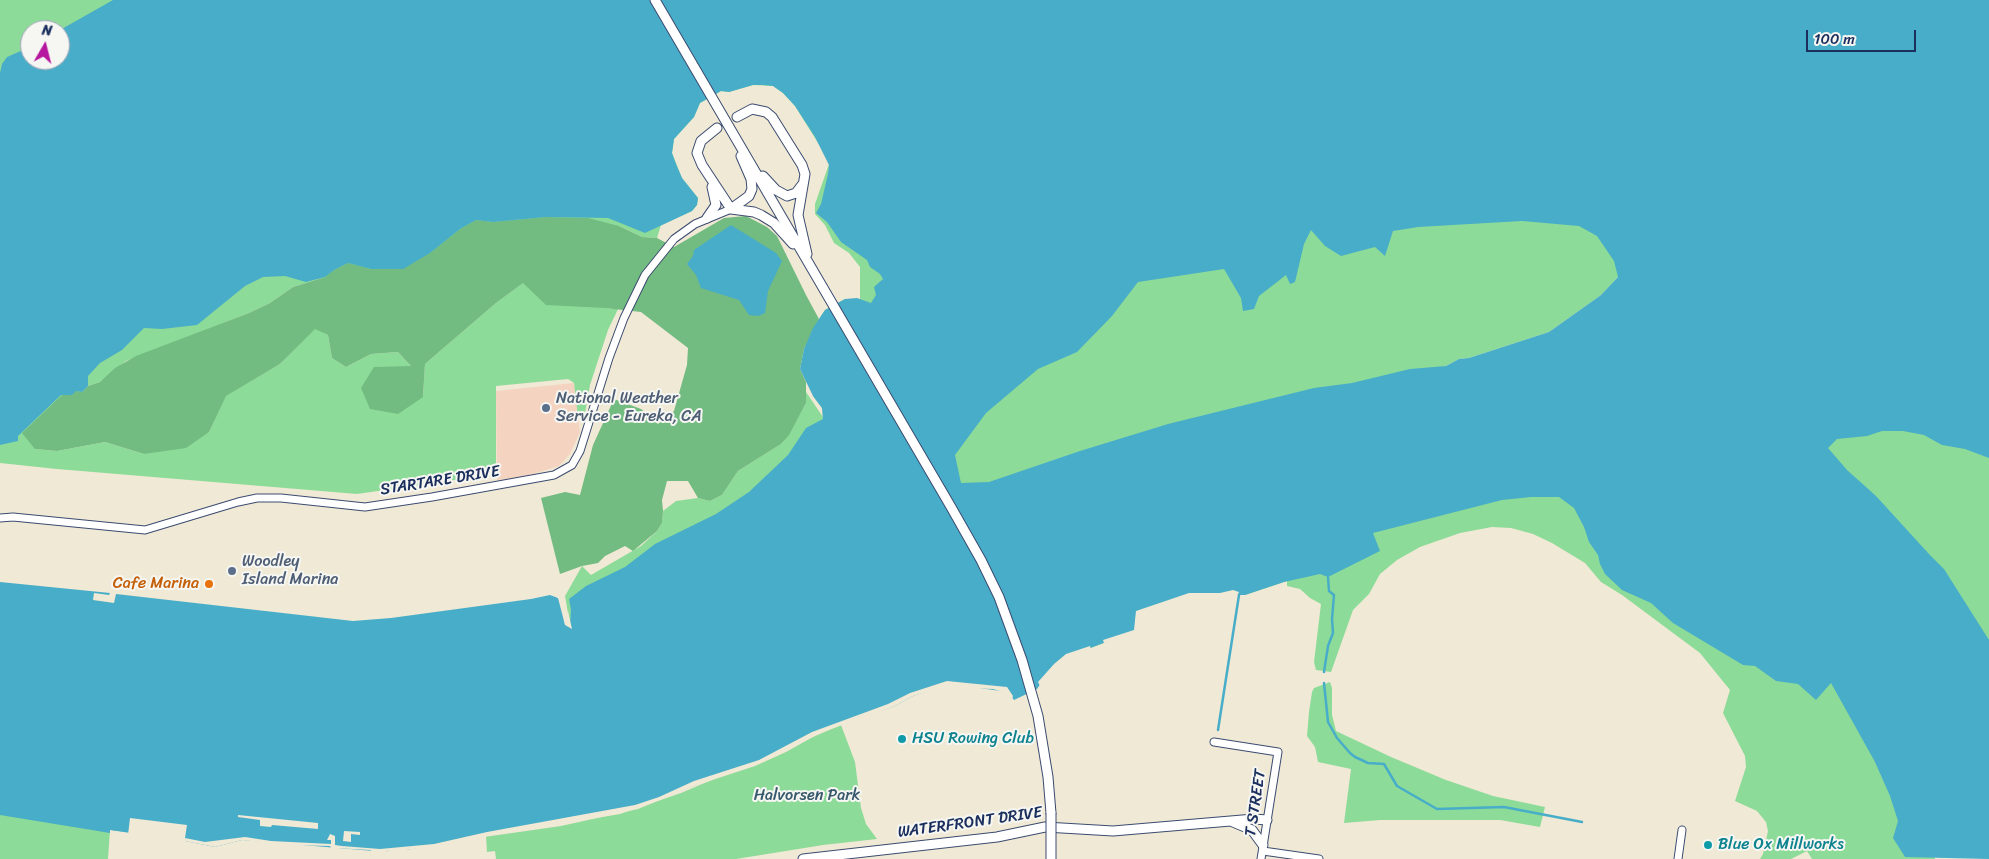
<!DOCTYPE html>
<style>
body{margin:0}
#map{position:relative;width:1989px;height:859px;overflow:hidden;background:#f0e9d5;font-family:Sriracha,sans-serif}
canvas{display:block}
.north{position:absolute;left:20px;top:20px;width:50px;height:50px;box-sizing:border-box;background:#f6f6f2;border:1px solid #9ea6b7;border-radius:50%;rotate:8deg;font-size:14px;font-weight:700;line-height:20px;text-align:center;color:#1b2f5e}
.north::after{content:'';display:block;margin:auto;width:18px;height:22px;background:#b5179e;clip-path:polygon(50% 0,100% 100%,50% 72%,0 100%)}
.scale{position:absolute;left:1806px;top:30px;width:110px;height:22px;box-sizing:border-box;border:2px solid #1b2f5e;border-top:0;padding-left:6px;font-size:15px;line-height:18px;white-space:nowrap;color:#1b2f5e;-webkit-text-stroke:4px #f6f6f2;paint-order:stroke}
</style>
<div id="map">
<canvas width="1989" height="859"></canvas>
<div class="north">N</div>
<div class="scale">100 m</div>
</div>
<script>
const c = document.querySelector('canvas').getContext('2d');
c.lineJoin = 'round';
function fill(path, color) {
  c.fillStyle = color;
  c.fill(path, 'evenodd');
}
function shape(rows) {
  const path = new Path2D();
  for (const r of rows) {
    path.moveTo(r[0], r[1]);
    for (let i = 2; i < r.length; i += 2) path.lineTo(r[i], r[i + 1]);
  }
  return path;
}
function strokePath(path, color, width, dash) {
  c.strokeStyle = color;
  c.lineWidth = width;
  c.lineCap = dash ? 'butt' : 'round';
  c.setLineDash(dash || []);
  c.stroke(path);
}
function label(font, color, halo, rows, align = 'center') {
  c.font = font + ' Sriracha,sans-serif';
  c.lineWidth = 4;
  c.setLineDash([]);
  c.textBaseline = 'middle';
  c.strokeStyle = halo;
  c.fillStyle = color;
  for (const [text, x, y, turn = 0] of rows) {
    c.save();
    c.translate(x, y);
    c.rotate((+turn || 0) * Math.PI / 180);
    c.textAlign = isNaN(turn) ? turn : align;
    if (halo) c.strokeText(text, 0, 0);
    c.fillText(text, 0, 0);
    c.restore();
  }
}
const built = shape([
 [574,383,580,432,570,454,559,466,523,477,497,480,496,391]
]);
const green = shape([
 [0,0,131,0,60,46,60,30,30,30,30,60,0,99],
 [1989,0,1618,277,1601,295,1549,332,1469,358,1459,359,1446,366,969,498,848,430,570,625,565,596,582,566,591,575,641,546,657,531,662,523,663,511,676,501,698,498,710,501,722,495,738,471,781,444,788,435,806,403,806,392,823,417,822,408,813,396,813,328,825,310,845,299,860,299,860,267,849,253,834,243,825,225,815,214,815,204,829,164,820,146,795,106,783,93,773,86,753,85,729,92,721,91,700,103,694,117,674,139,672,153,682,178,698,198,697,205,692,211,661,225,657,238,642,237,619,226,325,277,293,287,270,303,249,313,126,361,100,382,88,386,82,392,35,449,57,451,105,442,144,454,209,432,225,396,280,364,315,328,328,335,332,358,346,367,371,354,398,352,411,366,423,397,425,364,496,303,524,282,605,308,618,309,608,330,590,385,584,419,578,417,574,383,568,379,496,386,496,468,476,477,357,494,57,469,0,463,0,370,644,89],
 [1989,259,1989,832,1847,498,1759,285],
 [1676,435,1712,435,1725,445,1734,442,1737,450,1747,460,1775,483,1802,519,1820,547,1870,658,1883,701,1902,782,1935,859,1812,859,1807,851,1791,859,1760,859,1763,854,1768,831,1766,822,1757,811,1735,801,1746,767,1745,756,1723,713,1730,690,1700,653,1622,595,1601,582,1585,563,1552,543,1533,534,1511,528,1492,527,1460,533,1420,547,1397,560,1380,574,1369,594,1353,610,1331,672,1316,670,1314,662,1321,604,1310,598,1300,589,1287,586,1287,581,1245,595,1237,595,1238,592,1233,590,1220,593,1189,593,1136,611,1134,630,1103,640,1104,643,1091,648,1089,646,1066,654,1054,664,1038,682,1030,687,1021,657,1145,601,1193,587,1285,562,1291,563,1367,534,1372,527,1548,462,1595,456,1612,444],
 [1330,682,1332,688,1332,715,1336,731,1391,757,1446,780,1493,796,1545,807,1540,827,1500,820,1380,820,1344,823,1351,769,1318,762,1315,747,1307,736,1309,712,1312,692,1314,688],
 [841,725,855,762,861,808,866,824,877,839,823,845,736,859,496,859,495,851,487,852,486,836,620,814,681,793],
 [0,792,127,832,110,830,108,859,0,859]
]);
const forest = shape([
 [746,216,767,227,777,236,806,295,819,319,804,349,800,369,806,382,806,403,789,435,781,444,738,471,722,495,710,501,698,498,688,481,667,481,662,500,663,511,662,523,657,531,633,551,625,546,605,556,598,563,582,566,560,574,541,498,565,492,580,495,593,445,614,399,641,409,658,424,674,411,687,365,688,348,641,312,605,308,546,305,523,283,496,303,425,364,423,397,398,414,370,409,361,388,374,367,411,366,398,352,371,354,346,367,332,358,328,335,315,329,280,364,226,396,209,432,186,448,144,454,105,442,57,451,35,449,22,433,62,395,71,395,75,391,82,392,88,386,100,382,115,368,136,356,249,313,270,303,293,287,325,277,334,270,348,263,371,269,430,253,460,229,476,220,493,222,546,217,588,218,619,226,642,237,657,238,674,247,724,218]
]);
const water = shape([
 [113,0,1989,0,1989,458,1965,449,1942,445,1924,435,1903,431,1882,431,1867,436,1837,439,1828,448,1847,470,1876,496,1929,554,1944,569,1989,640,1989,859,1905,857,1893,838,1898,821,1890,796,1875,762,1831,683,1816,700,1798,684,1776,681,1755,666,1743,665,1673,623,1651,603,1622,590,1605,574,1600,564,1598,555,1589,542,1584,527,1574,508,1559,497,1531,497,1502,500,1373,533,1380,551,1328,577,1320,574,1284,582,1245,595,1189,595,1136,614,1135,631,1069,656,1045,677,1037,689,1014,700,1008,692,958,685,943,686,913,696,895,706,813,733,788,749,637,808,406,850,389,850,386,852,242,840,215,847,185,841,110,830,110,833,0,815,0,577,359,618,554,593,561,602,565,624,570,625,571,610,569,599,586,586,625,567,655,544,716,514,749,492,788,455,806,428,823,419,822,408,813,396,800,369,804,349,813,328,825,310,845,299,857,298,871,303,876,295,874,287,883,279,880,274,870,267,867,260,841,242,827,222,816,213,821,204,828,174,829,165,815,137,795,106,783,93,773,86,763,85,753,85,729,92,721,91,700,103,694,117,674,139,672,153,676,164,682,178,698,198,697,205,692,211,675,219,645,233,608,218,546,217,493,222,476,220,460,229,430,253,403,269,371,269,348,263,334,270,325,277,306,282,285,276,263,277,245,286,197,325,162,329,144,328,122,350,100,363,88,376,88,386,82,392,76,391,72,395,61,395,18,436,18,441,0,445,0,73,2,64,7,57,30,47,30,60,60,60,60,30],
 [1522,221,1579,226,1597,236,1614,261,1618,277,1601,295,1549,332,1469,358,1459,359,1446,366,1410,369,1352,383,1314,388,1168,424,1080,451,989,482,961,483,955,455,986,413,1038,369,1077,352,1112,316,1138,282,1224,269,1241,298,1243,311,1254,309,1259,296,1286,275,1290,284,1295,282,1304,244,1311,230,1325,246,1341,256,1375,247,1385,256,1393,231,1418,227],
 [731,225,776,253,782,261,768,291,765,313,758,316,749,315,739,300,701,288,696,275,687,264,693,256,694,250]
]);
const pier = shape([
 [0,575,359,616,554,590,564,601,567,622,568,611,572,629,565,625,558,598,550,595,531,599,391,618,353,621,116,594,114,603,93,600,94,593,109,595,110,593,0,582],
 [1233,590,1239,592,1236,598,1190,597,1140,614,1137,633,1104,643,1103,640,1134,630,1136,611,1189,593,1220,593],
 [1090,646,1091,650,1070,658,1057,667,1040,686,1038,682,1054,664,1066,654],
 [947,681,1007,687,1013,696,1012,699,1006,693,993,689,943,687,913,696,895,706,820,733,786,752,755,766,694,786,638,809,561,826,484,837,435,848,435,846,406,850,389,850,386,852,373,852,370,850,336,848,332,850,330,846,286,845,242,840,215,847,185,841,185,843,128,835,130,818,187,825,185,838,205,842,245,837,271,841,331,844,331,840,327,840,330,834,335,836,335,845,342,846,380,849,434,844,487,832,635,805,659,797,694,781,759,760,812,732,888,704,910,693],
 [238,815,318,823,318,829,272,825,271,827,260,826,260,820,238,817],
 [344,831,360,832,360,835,351,834,351,842,343,841]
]);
const stream = shape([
 [1324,672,1328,646,1333,633,1332,619,1334,595,1329,591,1328,577],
 [1324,683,1328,722,1337,738,1350,753,1355,757,1368,763,1384,764,1397,786,1437,809,1504,807,1582,822],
 [1218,730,1239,595]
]);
const street = shape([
 [0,518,13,517,145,530,238,502,257,498,281,498,365,507,432,497,554,475,572,465,580,451,609,358,624,318,645,275,674,239,695,224,731,209],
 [1214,742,1278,752,1261,859],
 [1263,851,1319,859],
 [1678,859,1682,830]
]);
const secondary = shape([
 [655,0,951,507,981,560,999,597,1022,660,1038,716,1048,777,1051,813],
 [737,117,752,109,766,112,772,117,802,165,805,174,798,215,807,254],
 [717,128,701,141,697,153,702,165,731,209],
 [763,176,776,190,787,196,796,193,802,185],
 [731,209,754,212,761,215,774,223,793,244],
 [731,209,749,196,752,189,751,179,741,156],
 [707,218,716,205,712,187],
 [1233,822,1252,830,1263,845],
 [803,859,997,837,1045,827,1113,831,1254,819,1267,820]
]);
const secondaryBridge = shape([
 [1051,859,1051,813]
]);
const markers = [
 [546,408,5,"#5c6f8a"],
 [232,571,5,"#5c6f8a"],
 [209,584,5,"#e8710a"],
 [902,739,5,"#0f9aa8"],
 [1708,845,5,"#0f9aa8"]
];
const serviceNames = [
 ["National Weather",556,399],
 ["Service - Eureka, CA",556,417],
 ["Woodley",242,562],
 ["Island Marina",242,580]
];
const streetNames = [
 ["STARTARE DRIVE",440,481,-9],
 ["T STREET",1256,803,-81],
 ["WATERFRONT DRIVE",970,823,-8]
];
const foodNames = [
 ["Cafe Marina",199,584]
];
const cultureNames = [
 ["HSU Rowing Club",912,739],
 ["Blue Ox Millworks",1718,845]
];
const parkNames = [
 ["Halvorsen Park",807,796]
];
fill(built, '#f4d3c0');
fill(green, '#8ddb99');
fill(forest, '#72bb81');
fill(water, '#48adc8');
fill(pier, '#f0e9d5');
strokePath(stream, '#48adc8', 2.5);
strokePath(street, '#3b4b70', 9);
strokePath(secondary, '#3b4b70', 11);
strokePath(street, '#fff', 7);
strokePath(secondary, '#fff', 9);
strokePath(secondaryBridge, '#3b4b70', 11, []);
strokePath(secondaryBridge, '#fff', 9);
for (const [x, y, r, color] of markers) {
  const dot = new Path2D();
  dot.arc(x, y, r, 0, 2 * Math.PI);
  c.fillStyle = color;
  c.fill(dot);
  strokePath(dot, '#f6f6f2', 2);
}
label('16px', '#4e5e75', '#f6f6f2', serviceNames, 'left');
label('16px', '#1b2f5e', '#f6f6f2', streetNames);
label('16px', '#c56008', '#f6f6f2', foodNames, 'right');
label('16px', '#0d838f', '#f6f6f2', cultureNames, 'left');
label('16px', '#385a6d', '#f6f6f2', parkNames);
</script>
